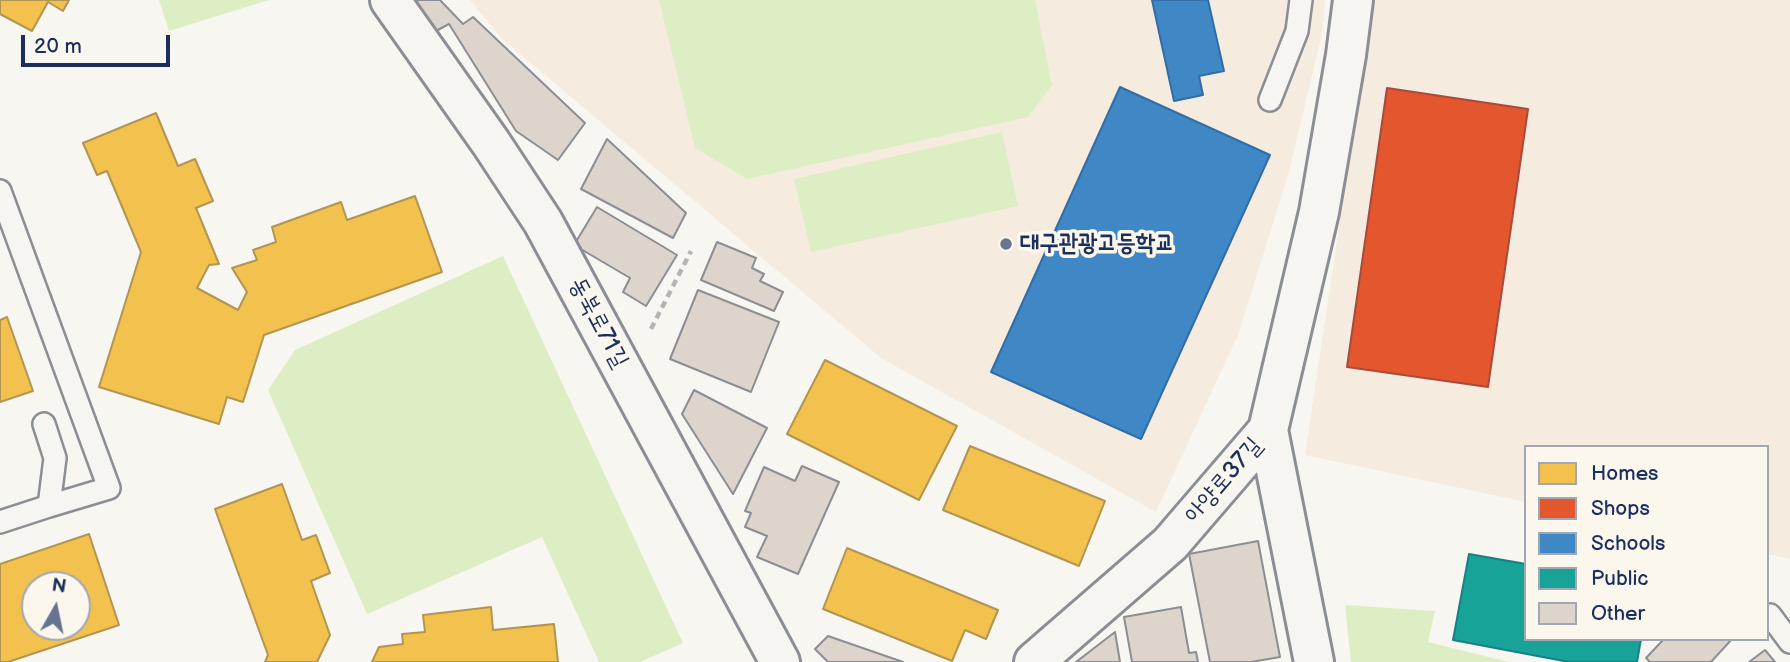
<!DOCTYPE html>
<meta charset="utf-8">
<style>
body{margin:0}
#map{position:relative;width:1790px;height:662px;overflow:hidden;background:#f8f6f0;font-family:"Balsamiq Sans",sans-serif}
canvas{display:block}
.legend{position:absolute;left:1524px;top:445px;width:245px;height:196px;box-sizing:border-box;background:#fbf7ec;border:2px solid #a1a7b3;margin:0;padding:9px 12px;list-style:none;font-size:21px;color:#1b2f5e}
.legend li{display:flex;align-items:center;gap:14px;height:35px}
.legend b{width:35px;border:2px solid #a1a7b3}
.north{position:absolute;left:21px;top:571px;width:70px;height:70px;box-sizing:border-box;background:#fbf7ec;border:2px solid #a1a7b3;border-radius:50%;rotate:9deg;font-size:19px;font-weight:700;line-height:28px;text-align:center;color:#1b2f5e}
.north::after{content:'';display:block;margin:auto;width:24px;height:32px;background:#687591;clip-path:polygon(50% 0,100% 100%,50% 72%,0 100%)}
.scale{position:absolute;left:21px;top:35px;width:149px;height:32px;box-sizing:border-box;border:4px solid #1b2f5e;border-top:0;padding-left:9px;font-size:21px;line-height:24px;white-space:nowrap;color:#1b2f5e;-webkit-text-stroke:5px #fbf7ec;paint-order:stroke}
</style>
<div id="map">
<canvas width="1790" height="662"></canvas>
<ul class="legend">
<li><b style="height:19px;background:#f2c14e"></b>Homes</li>
<li><b style="height:19px;background:#e4572e"></b>Shops</li>
<li><b style="height:19px;background:#3f88c5"></b>Schools</li>
<li><b style="height:19px;background:#17a398"></b>Public</li>
<li><b style="height:19px;background:#ddd4cb"></b>Other</li>
</ul>
<div class="north">N</div>
<div class="scale">20 m</div>
</div>
<script>
const c = document.querySelector('canvas').getContext('2d');
c.lineJoin = 'round';
function fill(path, color) {
  c.fillStyle = color;
  c.fill(path, 'evenodd');
}
function shape(rows) {
  const path = new Path2D();
  for (const r of rows) {
    path.moveTo(r[0], r[1]);
    for (let i = 2; i < r.length; i += 2) path.lineTo(r[i], r[i + 1]);
  }
  return path;
}
function strokePath(path, color, width, dash) {
  c.strokeStyle = color;
  c.lineWidth = width;
  c.lineCap = dash ? 'butt' : 'round';
  c.setLineDash(dash || []);
  c.stroke(path);
}
function label(font, color, halo, rows, align = 'center') {
  c.font = font + ' "Balsamiq Sans","Poor Story",sans-serif';
  c.lineWidth = 7;
  c.setLineDash([]);
  c.textBaseline = 'middle';
  c.strokeStyle = halo;
  c.fillStyle = color;
  for (const [text, x, y, turn = 0] of rows) {
    c.save();
    c.translate(x, y);
    c.rotate((+turn || 0) * Math.PI / 180);
    c.textAlign = isNaN(turn) ? turn : align;
    if (halo) c.strokeText(text, 0, 0);
    c.fillText(text, 0, 0);
    c.restore();
  }
}
const built = shape([
 [470,0,1325,0,1322,34,1289,172,1238,335,1156,512,881,358,502,39],
 [1373,0,1790,0,1790,559,1767,554,1767,447,1526,447,1526,502,1305,455]
]);
const green = shape([
 [159,0,269,0,169,31],
 [659,0,1035,0,1052,85,1028,117,747,179,695,148],
 [1002,132,1018,206,811,252,794,179],
 [503,256,683,643,640,662,599,662,542,537,367,614,268,390,295,350],
 [1345,605,1435,611,1428,642,1509,662,1351,662]
]);
const homes = shape([
 [0,0,69,0,63,11,48,2,32,31,0,14,0,0],
 [156,113,178,166,195,159,213,201,196,208,219,264,209,265,197,288,238,310,247,292,232,268,257,260,253,250,276,242,272,227,341,202,347,220,415,196,442,272,264,335,243,402,227,397,219,424,99,387,141,252,107,171,97,175,83,143,156,113],
 [7,317,33,391,0,402,0,320,7,317],
 [825,360,957,426,919,500,787,434,825,360],
 [970,446,1105,501,1079,566,943,510,970,446],
 [282,484,302,540,316,535,330,573,311,581,330,635,317,662,265,662,268,655,215,509,282,484],
 [89,534,119,625,8,662,0,662,0,564,89,534],
 [35,585,77,585,77,627,35,627,35,585],
 [847,548,998,610,986,639,965,630,952,661,823,609,847,548],
 [491,607,493,630,554,624,558,662,372,662,379,647,403,644,402,634,425,632,423,615,491,607]
]);
const shops = shape([
 [1387,88,1528,109,1488,387,1347,367,1387,88]
]);
const schools = shape([
 [1152,0,1208,0,1224,71,1199,76,1203,95,1174,101,1152,0],
 [1120,87,1270,155,1141,439,991,372,1120,87]
]);
const public = shape([
 [1469,554,1526,564,1526,639,1641,639,1637,662,1569,662,1453,640,1469,554]
]);
const building = shape([
 [414,0,440,0,463,24,473,17,585,123,558,160,516,131,449,24,436,31,414,0],
 [607,139,686,213,673,238,581,189,607,139],
 [597,207,677,255,646,306,623,292,630,278,574,245,597,207],
 [717,242,756,258,752,268,764,274,760,281,783,292,774,311,701,280,717,242],
 [698,290,779,322,751,392,670,359,698,290],
 [694,390,767,428,733,494,682,414,694,390],
 [802,466,839,482,798,574,757,557,767,536,745,527,751,513,745,511,764,467,795,481,802,466],
 [1258,541,1280,657,1251,662,1210,662,1189,554,1258,541],
 [1181,607,1189,653,1196,652,1198,662,1132,662,1124,617,1181,607],
 [1115,632,1120,662,1076,662,1115,632],
 [828,636,903,662,828,662,815,649,828,636],
 [1664,639,1732,639,1711,662,1650,662,1646,658,1664,639],
 [1765,650,1775,662,1749,662,1765,650]
]);
const path = shape([
 [651,329,691,251]
]);
const service = shape([
 [1270,100,1297,31,1301,0],
 [0,191,109,488,49,506],
 [0,522,49,506,55,458,44,424],
 [1770,615,1790,642]
]);
const minor = shape([
 [390,0,491,143,543,222,780,662],
 [1034,662,1170,544,1268,430],
 [1314,662,1268,430,1319,212,1346,55,1353,0]
]);
const markers = [
 [1006,244,7,"#687591"]
];
const poiNames = [
 ["대구관광고등학교",1020,244]
];
const streetNames = [
 ["동북로71길",598,323,62],
 ["아양로37길",1224,481,-49]
];
fill(built, '#f5ecdf');
fill(green, '#ddeec5');
fill(homes, '#f2c14e');
strokePath(homes, '#b29553', 2);
fill(shops, '#e4572e');
strokePath(shops, '#a84b3c', 2);
fill(schools, '#3f88c5');
strokePath(schools, '#346da6', 2);
fill(public, '#17a398');
strokePath(public, '#188087', 2);
fill(building, '#ddd4cb');
strokePath(building, '#8b8e94', 2);
strokePath(service, '#8b8e94', 26);
strokePath(minor, '#8b8e94', 44);
strokePath(path, '#b3b5b7', 4.5, [7, 5]);
strokePath(service, '#f6f5f1', 21);
strokePath(minor, '#f6f5f1', 38);
for (const [x, y, r, color] of markers) {
  const dot = new Path2D();
  dot.arc(x, y, r, 0, 2 * Math.PI);
  c.fillStyle = color;
  c.fill(dot);
  strokePath(dot, '#fbf7ec', 2.5);
}
label('bold 24px', '#1b2f5e', '#fbf7ec', poiNames, 'left');
label('24px', '#1b2f5e', '#fbf7ec', streetNames);
</script>
